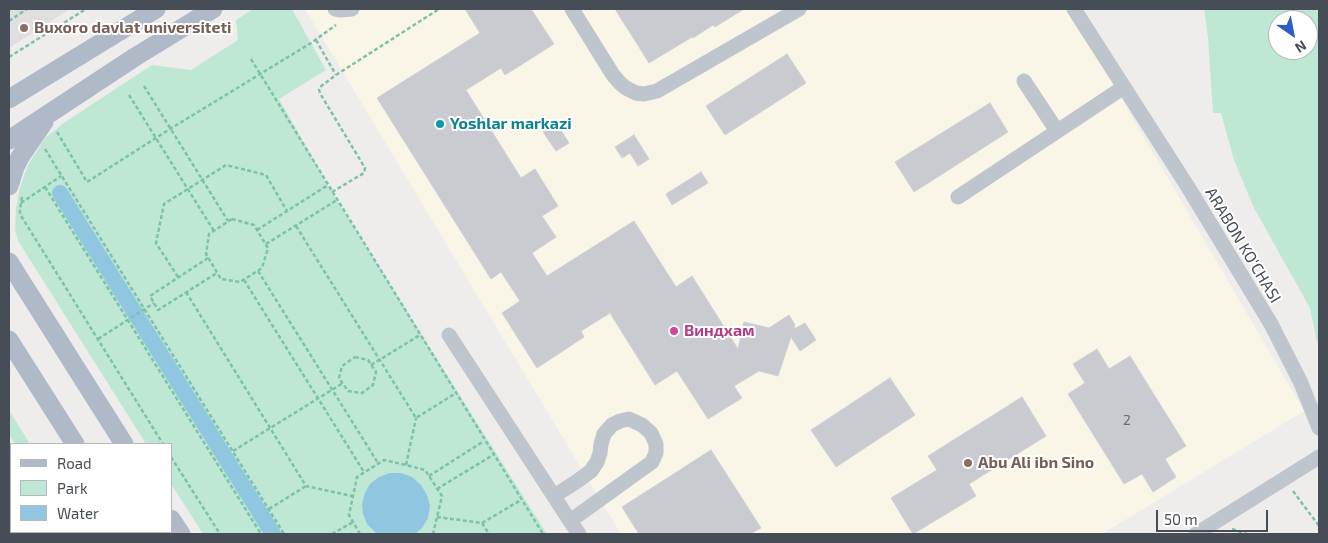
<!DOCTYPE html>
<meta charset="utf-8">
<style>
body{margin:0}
#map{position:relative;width:1328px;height:543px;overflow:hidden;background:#efedec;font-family:"Exo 2",sans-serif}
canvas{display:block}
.frame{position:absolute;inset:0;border:10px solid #474d57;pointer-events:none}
.legend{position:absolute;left:10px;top:443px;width:162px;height:90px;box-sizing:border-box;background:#fff;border:1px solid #b5b8bc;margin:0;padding:6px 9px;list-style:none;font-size:15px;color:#474d57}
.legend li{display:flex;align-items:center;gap:10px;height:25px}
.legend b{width:25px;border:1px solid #b5b8bc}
.north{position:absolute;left:1268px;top:10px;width:50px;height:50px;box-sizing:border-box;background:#fff;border:1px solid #b5b8bc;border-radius:50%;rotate:147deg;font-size:14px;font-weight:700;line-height:20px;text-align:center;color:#474d57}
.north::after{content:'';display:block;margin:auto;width:18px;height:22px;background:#2e5dc8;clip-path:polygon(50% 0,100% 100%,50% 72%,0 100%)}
.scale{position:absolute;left:1156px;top:510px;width:112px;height:22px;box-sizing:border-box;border:2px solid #474d57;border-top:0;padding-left:6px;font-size:15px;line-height:18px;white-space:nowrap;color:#474d57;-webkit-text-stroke:4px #fff;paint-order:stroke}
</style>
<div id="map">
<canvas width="1328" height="543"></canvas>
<div class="frame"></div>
<ul class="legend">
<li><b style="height:6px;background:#afb9c8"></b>Road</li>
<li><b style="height:14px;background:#bfe8d4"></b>Park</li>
<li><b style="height:14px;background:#91c6e0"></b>Water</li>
</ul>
<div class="north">N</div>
<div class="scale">50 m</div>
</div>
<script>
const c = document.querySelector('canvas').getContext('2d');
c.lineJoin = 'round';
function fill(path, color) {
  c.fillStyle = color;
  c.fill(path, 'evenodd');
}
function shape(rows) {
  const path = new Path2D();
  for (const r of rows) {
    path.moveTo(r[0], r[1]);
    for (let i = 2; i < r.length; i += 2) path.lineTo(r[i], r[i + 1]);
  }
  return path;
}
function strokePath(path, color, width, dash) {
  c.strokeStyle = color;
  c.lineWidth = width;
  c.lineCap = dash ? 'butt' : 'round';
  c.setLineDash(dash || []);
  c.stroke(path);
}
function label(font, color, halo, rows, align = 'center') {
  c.font = font + ' "Exo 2",sans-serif';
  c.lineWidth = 4;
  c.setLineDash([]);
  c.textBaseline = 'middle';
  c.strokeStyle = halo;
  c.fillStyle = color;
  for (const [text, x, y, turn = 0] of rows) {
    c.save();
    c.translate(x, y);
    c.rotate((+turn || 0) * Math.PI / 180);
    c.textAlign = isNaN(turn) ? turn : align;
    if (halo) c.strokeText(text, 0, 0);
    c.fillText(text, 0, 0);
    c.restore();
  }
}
const commercial = shape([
 [305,9,1069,9,1304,411,1102,534,621,534]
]);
const education = shape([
 [9,9,70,9,9,48]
]);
const green = shape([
 [253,9,292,9,326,70,279,99,332,192,547,534,203,534,171,484,171,444,146,444,20,244,17,238,15,229,16,208,20,187,28,165,45,138,65,122,152,65,191,70,238,40,236,20],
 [1204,9,1319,9,1319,342,1317,342,1310,308,1254,208,1234,160,1221,113,1213,113,1208,38],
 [1278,20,1308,20,1308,50,1278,50],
 [9,410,30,444,15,444,9,435]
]);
const water = shape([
 [390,473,401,473,412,477,421,485,427,495,430,506,428,518,422,528,415,534,377,534,367,524,363,514,362,504,365,493,370,484,379,477]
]);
const canal = shape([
 [60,193,273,534]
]);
const building = shape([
 [465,9,531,9,554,44,505,75,501,68,466,90,521,178,535,169,558,206,542,216,556,237,532,253,547,276,634,221,676,287,692,276,738,349,744,322,769,328,789,315,795,325,794,329,805,323,816,340,800,351,791,337,778,376,759,371,734,386,742,398,708,419,677,371,655,385,610,313,581,331,584,337,537,368,502,313,520,301,501,272,491,279,377,98,480,33,465,9],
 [615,9,744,9,715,27,713,25,693,38,692,37,649,63,615,9],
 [787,54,806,83,725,135,706,106,787,54],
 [990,103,1008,132,914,192,895,162,990,103],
 [557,124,569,143,556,151,543,132,557,124],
 [634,135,649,159,638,166,630,153,622,158,615,147,634,135],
 [701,172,708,183,672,205,666,194,701,172],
 [1097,349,1109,369,1130,356,1186,446,1165,459,1176,477,1153,492,1142,474,1124,484,1068,394,1085,383,1073,364,1097,349],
 [890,378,915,415,836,467,811,430,890,378],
 [1022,397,1046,436,969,484,976,496,913,534,891,498,937,470,928,456,1022,397],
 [711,450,761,528,750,534,639,534,622,507,711,450]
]);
const path = shape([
 [9,21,27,9],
 [316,40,336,75],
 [9,57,86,9],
 [251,59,543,534],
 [144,86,228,221],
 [129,95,214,231],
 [57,132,87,182,170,129,311,43,336,25],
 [45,149,284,534],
 [45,187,261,534],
 [332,192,364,173,365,168,321,95,319,90,320,87,336,75,439,9],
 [22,197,20,209,20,214,23,219,163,444],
 [21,203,61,176],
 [232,219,254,225,268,248,262,268,240,282,221,279,206,254,209,234,232,219],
 [296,226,416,418,456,393],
 [257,230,328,185],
 [266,244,337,200],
 [208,258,150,296,158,310,217,273],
 [258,271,378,463],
 [178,277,156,243,164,204,226,165,266,175,287,211],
 [244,280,364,472],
 [186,292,306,486,352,496],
 [98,339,154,303],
 [355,357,368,360,376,372,373,385,362,393,348,391,339,378,342,366,355,357],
 [371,365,420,335],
 [233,451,343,383],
 [171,457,220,534],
 [406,465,416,418],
 [429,476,484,441],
 [437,489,493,455],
 [1293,491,1319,526],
 [269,509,306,486],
 [437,517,482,523,521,500],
 [482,523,489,534],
 [1232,529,1247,534],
 [332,534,353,522],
 [360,534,349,515,357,477,384,460,406,465,425,470,429,476,442,496,433,534]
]);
const minor = shape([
 [335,9,341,10,352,9],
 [572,9,613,75,620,83,626,88,636,93,644,94,657,91,799,9],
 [1074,9,1188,187,1271,324,1301,383,1319,428],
 [1024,81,1057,131],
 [958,197,1124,87],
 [449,335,570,521],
 [554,496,576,482,591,471,597,462,600,453,601,444,604,434,612,425,620,421,629,419,642,425,651,433,656,444,656,453,652,462,570,521,579,534],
 [9,504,11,503],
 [1196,534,1319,457]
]);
const major = shape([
 [9,99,156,9],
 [9,140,135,57,213,9],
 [9,186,15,167,20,157,44,122],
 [9,262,124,444],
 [9,340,75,444],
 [171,519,181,534],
 [130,532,132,534]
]);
const markers = [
 [24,28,5,"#8d6e63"],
 [440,124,5,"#0f9aa8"],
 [674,331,5,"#d1479c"],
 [968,463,5,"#8d6e63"]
];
const numberNames = [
 ["2",1127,420]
];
const educationNames = [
 ["Buxoro davlat universiteti",34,28],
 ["Abu Ali ibn Sino",978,463]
];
const cultureNames = [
 ["Yoshlar markazi",450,124]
];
const streetNames = [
 ["ARABON KO'CHASI",1243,245,59]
];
const hotelNames = [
 ["Виндхам",684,331]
];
fill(commercial, '#f9f6e7');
fill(education, '#e0dede');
fill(green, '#bfe8d4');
fill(water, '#91c6e0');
strokePath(canal, '#91c6e0', 16);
fill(building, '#cacbd1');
strokePath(building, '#d1d2d7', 1);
strokePath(path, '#7bc2a8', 2.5, [4, 2.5]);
strokePath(minor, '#bfc5cd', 15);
strokePath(major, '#afb9c8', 19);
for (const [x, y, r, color] of markers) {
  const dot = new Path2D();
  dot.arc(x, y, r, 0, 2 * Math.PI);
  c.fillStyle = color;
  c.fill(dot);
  strokePath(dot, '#fff', 2);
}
label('14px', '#686c76', null, numberNames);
label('bold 16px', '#785e54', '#fff', educationNames, 'left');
label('bold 16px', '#0d838f', '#fff', cultureNames, 'left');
label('16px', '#474d57', '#fff', streetNames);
label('bold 16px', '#b23c85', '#fff', hotelNames, 'left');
</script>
